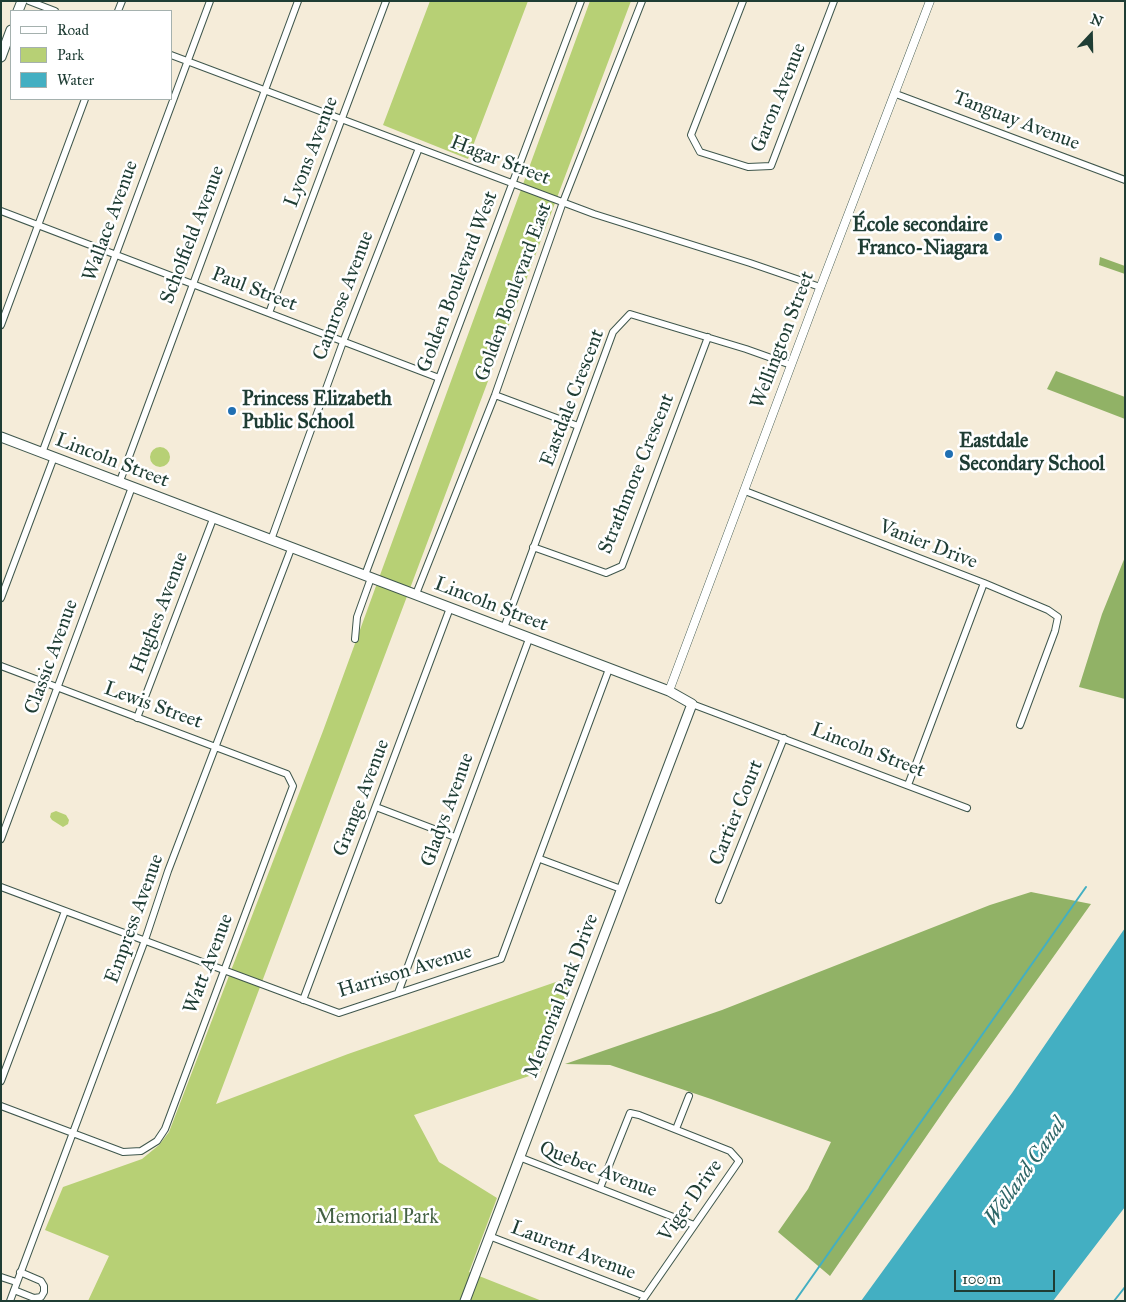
<!DOCTYPE html>
<meta charset="utf-8">
<style>
body{margin:0}
#map{position:relative;width:1126px;height:1302px;overflow:hidden;background:#f5ecd9;font-family:"IM FELL Great Primer",serif}
canvas{display:block}
.frame{position:absolute;inset:0;border:2px solid #1f3d34;pointer-events:none}
.legend{position:absolute;left:10px;top:10px;width:162px;height:90px;box-sizing:border-box;background:#fff;border:1px solid #a5b1ae;margin:0;padding:6px 9px;list-style:none;font-size:15px;color:#1f3d34}
.legend li{display:flex;align-items:center;gap:10px;height:25px}
.legend b{width:25px;border:1px solid #a5b1ae}
.north{position:absolute;left:1066px;top:10px;width:50px;height:50px;-webkit-text-stroke:4px #fff;paint-order:stroke;rotate:21deg;font-size:14px;font-weight:700;line-height:20px;text-align:center;color:#1f3d34}
.north::after{content:'';display:block;margin:auto;width:18px;height:22px;background:#1f3d34;clip-path:polygon(50% 0,100% 100%,50% 72%,0 100%)}
.scale{position:absolute;left:954px;top:1270px;width:101px;height:22px;box-sizing:border-box;border:2px solid #1f3d34;border-top:0;padding-left:6px;font-size:15px;line-height:18px;white-space:nowrap;color:#1f3d34;-webkit-text-stroke:4px #fff;paint-order:stroke}
</style>
<div id="map">
<canvas width="1126" height="1302"></canvas>
<div class="frame"></div>
<ul class="legend">
<li><b style="height:6px;background:#fff"></b>Road</li>
<li><b style="height:14px;background:#b7d075"></b>Park</li>
<li><b style="height:14px;background:#43afc2"></b>Water</li>
</ul>
<div class="north">N</div>
<div class="scale">100 m</div>
</div>
<script>
const c = document.querySelector('canvas').getContext('2d');
c.lineJoin = 'round';
function fill(path, color) {
  c.fillStyle = color;
  c.fill(path, 'evenodd');
}
function shape(rows) {
  const path = new Path2D();
  for (const r of rows) {
    if (r.length === 3) {
      path.moveTo(r[0] + r[2], r[1]);
      path.arc(r[0], r[1], r[2], 0, 2 * Math.PI);
      continue;
    }
    path.moveTo(r[0], r[1]);
    for (let i = 2; i < r.length; i += 2) path.lineTo(r[i], r[i + 1]);
  }
  return path;
}
function strokePath(path, color, width, dash) {
  c.strokeStyle = color;
  c.lineWidth = width;
  c.lineCap = dash ? 'butt' : 'round';
  c.setLineDash(dash || []);
  c.stroke(path);
}
function label(font, color, halo, rows, align = 'center') {
  c.font = font + ' "IM FELL Great Primer",serif';
  c.lineWidth = 5;
  c.setLineDash([]);
  c.textBaseline = 'middle';
  c.strokeStyle = halo;
  c.fillStyle = color;
  for (const [text, x, y, turn = 0] of rows) {
    c.save();
    c.translate(x, y);
    c.rotate((+turn || 0) * Math.PI / 180);
    c.textAlign = isNaN(turn) ? turn : align;
    if (halo) c.strokeText(text, 0, 0);
    c.fillText(text, 0, 0);
    c.restore();
  }
}
const green = shape([
 [430,1,528,1,468,159,383,125],
 [590,1,631,1,216,1104,348,1054,576,975,541,1072,414,1115,439,1162,497,1198,469,1272,542,1301,88,1301,109,1256,45,1230,63,1187,142,1159,159,1145,169,1132,323,731],
 [160,457,10],
 [56,811,66,815,69,820,68,824,63,827,52,820,50,817,51,813]
]);
const forest = shape([
 [1100,257,1125,266,1125,274,1099,265],
 [1056,371,1125,397,1125,419,1047,389],
 [1125,557,1125,699,1079,687,1102,614],
 [1031,892,1091,904,950,1102,830,1276,778,1232,808,1189,831,1142,711,1099,610,1065,565,1064,722,1010,990,905]
]);
const water = shape([
 [1125,928,1125,1207,1053,1301,861,1301,1012,1093]
]);
const stream = shape([
 [795,1301,1086,887],
 [1114,1301,1125,1287]
]);
const minor = shape([
 [29,1,55,11],
 [743,1,691,135,700,152,748,167,771,166,834,1],
 [118,11,122,1],
 [171,55,594,214,750,263,820,287],
 [896,94,1125,180],
 [1,211,439,378],
 [269,313,386,1],
 [1,325,85,99],
 [495,395,578,426],
 [42,453,210,1],
 [120,481,298,1],
 [745,491,984,583,908,785],
 [271,540,343,342,419,148],
 [533,547,606,573,622,566,708,337],
 [365,575,581,1],
 [984,583,1048,610,1058,617,1055,631,1020,725],
 [416,594,495,395,563,202,642,1],
 [1,598,54,457],
 [504,628,613,332,630,314,746,349,791,365],
 [355,639,357,617,371,578],
 [1,666,287,774,293,786,165,1129,157,1141,141,1151,123,1152,1,1106],
 [692,704,967,808],
 [137,718,213,519],
 [376,807,455,837],
 [1,839,132,487],
 [540,859,621,889],
 [1,887,339,1013,501,959,609,669],
 [719,900,784,738],
 [398,993,529,639],
 [303,1000,450,608],
 [1,1081,65,911],
 [676,1129,689,1096],
 [519,1157,694,1225],
 [600,1188,630,1113,639,1115,730,1151,739,1161,642,1301],
 [489,1236,645,1296],
 [1,1277,16,1282],
 [14,1290,34,1298,41,1297,44,1292,44,1286,41,1281,20,1272],
 [10,1301,145,940,168,871,291,549]
]);
const tertiary = shape([
 [669,691,817,296,930,1]
]);
const secondary = shape([
 [18,11,22,1],
 [1,57,11,30],
 [1,437,669,691,692,704,465,1301]
]);
const markers = [
 [998,237,5,"#1f6fb2"],
 [232,411,5,"#1f6fb2"],
 [949,454,5,"#1f6fb2"]
];
const streetNames = [
 ["Garon Avenue",779,98,-68],
 ["Tanguay Avenue",1016,121,21],
 ["Lyons Avenue",312,152,-69],
 ["Hagar Street",500,161,21],
 ["Wallace Avenue",111,221,-70],
 ["Scholfield Avenue",193,235,-69],
 ["Golden Boulevard West",458,282,-69],
 ["Paul Street",254,290,21],
 ["Golden Boulevard East",514,292,-70],
 ["Camrose Avenue",344,296,-69],
 ["Wellington Street",783,340,-69],
 ["Eastdale Crescent",573,398,-69],
 ["Lincoln Street",112,461,21],
 ["Strathmore Crescent",637,474,-68],
 ["Vanier Drive",928,545,21],
 ["Lincoln Street",491,605,21],
 ["Hughes Avenue",160,613,-69],
 ["Classic Avenue",52,657,-70],
 ["Lewis Street",153,706,20],
 ["Lincoln Street",868,751,21],
 ["Grange Avenue",362,798,-69],
 ["Gladys Avenue",448,810,-70],
 ["Cartier Court",737,813,-68],
 ["Empress Avenue",135,919,-70],
 ["Watt Avenue",209,964,-69],
 ["Harrison Avenue",405,972,-17],
 ["Memorial Park Drive",562,996,-69],
 ["Quebec Avenue",598,1170,21],
 ["Viger Drive",691,1201,-55],
 ["Laurent Avenue",573,1251,21]
];
const poiNames = [
 ["École secondaire",988,226,"right"],
 ["Franco-Niagara",988,249,"right"],
 ["Princess Elizabeth",242,400],
 ["Public School",242,423],
 ["Eastdale",959,442],
 ["Secondary School",959,465]
];
const parkNames = [
 ["Memorial Park",377,1218]
];
const waterNames = [
 ["Welland Canal",1026,1172,-55]
];
fill(green, '#b7d075');
fill(forest, '#91b266');
fill(water, '#43afc2');
strokePath(stream, '#43afc2', 2);
strokePath(minor, '#3f574d', 8);
strokePath(tertiary, '#3f574d', 9);
strokePath(secondary, '#3f574d', 11);
strokePath(minor, '#fff', 6);
strokePath(tertiary, '#fff', 8);
strokePath(secondary, '#fff', 9);
for (const [x, y, r, color] of markers) {
  const dot = new Path2D();
  dot.arc(x, y, r, 0, 2 * Math.PI);
  c.fillStyle = color;
  c.fill(dot);
  strokePath(dot, '#fff', 2);
}
label('20px', '#1f3d34', '#fff', streetNames);
label('bold 20px', '#1f3d34', '#fff', poiNames, 'left');
label('20px', '#456244', '#fff', parkNames);
label('italic 21px', '#2c6566', '#fff', waterNames);
</script>
